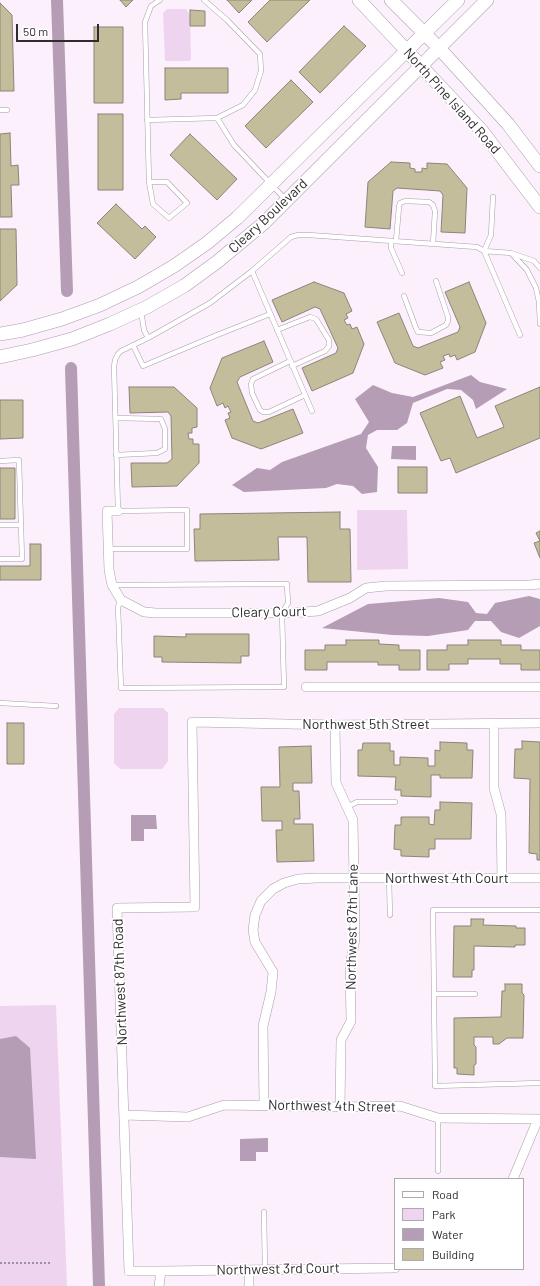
<!DOCTYPE html>
<style>
body{margin:0}
#map{position:relative;width:540px;height:1286px;overflow:hidden;background:#fdf0fd;font-family:Barlow,sans-serif}
canvas{display:block}
.legend{position:absolute;left:394px;top:1178px;width:130px;height:92px;box-sizing:border-box;background:#fff;border:1px solid #acaaac;margin:0;padding:5px 7px;list-style:none;font-size:12px;color:#2f2b2f}
.legend li{display:flex;align-items:center;gap:8px;height:20px}
.legend b{width:20px;border:1px solid #acaaac}
.scale{position:absolute;left:16px;top:24px;width:83px;height:18px;box-sizing:border-box;border:2px solid #2f2b2f;border-top:0;padding-left:5px;font-size:12px;line-height:14px;white-space:nowrap;color:#2f2b2f;-webkit-text-stroke:3px #fff;paint-order:stroke}
</style>
<div id="map">
<canvas width="540" height="1286"></canvas>
<ul class="legend">
<li><b style="height:5px;background:#fff"></b>Road</li>
<li><b style="height:11px;background:#eed4ee"></b>Park</li>
<li><b style="height:11px;background:#b59db5"></b>Water</li>
<li><b style="height:11px;background:#c3bd9c"></b>Building</li>
</ul>
<div class="scale">50 m</div>
</div>
<script>
const c = document.querySelector('canvas').getContext('2d');
c.lineJoin = 'round';
function fill(path, color) {
  c.fillStyle = color;
  c.fill(path, 'evenodd');
}
function shape(rows) {
  const path = new Path2D();
  for (const r of rows) {
    path.moveTo(r[0], r[1]);
    for (let i = 2; i < r.length; i += 2) path.lineTo(r[i], r[i + 1]);
  }
  return path;
}
function strokePath(path, color, width, dash) {
  c.strokeStyle = color;
  c.lineWidth = width;
  c.lineCap = dash ? 'butt' : 'round';
  c.setLineDash(dash || []);
  c.stroke(path);
}
function label(font, color, halo, rows, align = 'center') {
  c.font = font + ' Barlow,sans-serif';
  c.lineWidth = 3.5;
  c.setLineDash([]);
  c.textBaseline = 'middle';
  c.strokeStyle = halo;
  c.fillStyle = color;
  for (const [text, x, y, turn = 0] of rows) {
    c.save();
    c.translate(x, y);
    c.rotate((+turn || 0) * Math.PI / 180);
    c.textAlign = isNaN(turn) ? turn : align;
    if (halo) c.strokeText(text, 0, 0);
    c.fillText(text, 0, 0);
    c.restore();
  }
}
const green = shape([
 [167,9,186,9,190,15,191,60,188,61,165,61,163,13],
 [357,510,407,510,408,569,357,570],
 [119,708,163,708,168,713,168,761,162,769,120,769,114,763,114,714],
 [56,1005,67,1286,0,1286,0,1006]
]);
const water = shape([
 [471,375,480,382,507,389,476,409,473,400,461,390,447,389,413,403,407,423,397,430,377,430,368,435,366,448,378,467,377,492,362,494,353,486,337,484,326,488,244,492,232,485,257,468,270,470,282,462,361,434,369,422,355,399,373,385,392,393,413,397],
 [392,446,416,446,416,460,391,459],
 [529,596,540,599,540,626,519,638,501,632,491,621,475,621,468,630,428,636,392,635,322,628,368,604,439,598,468,602,476,613,487,614,495,603],
 [131,815,156,815,157,829,144,829,144,841,131,841],
 [16,1036,30,1048,36,1159,0,1157,0,1039],
 [268,1138,268,1152,256,1152,256,1161,240,1161,240,1139]
]);
const canal = shape([
 [57,0,67,291],
 [71,368,99,1286]
]);
const building = shape([
 [120,0,133,0,126,7,120,0],
 [227,0,252,0,239,13,227,0],
 [270,0,310,0,267,42,248,22,270,0],
 [0,3,12,15,14,91,0,91,0,3],
 [190,10,205,11,205,26,190,26,190,10],
 [344,26,366,46,320,93,299,72,344,26],
 [94,27,123,27,123,103,94,103,94,27],
 [165,68,228,68,228,93,181,93,181,99,165,100,165,68],
 [291,80,313,102,266,148,245,126,291,80],
 [98,114,123,114,123,190,98,190,98,114],
 [10,133,11,166,18,165,19,185,11,185,12,217,0,217,0,134,10,133],
 [190,134,237,179,217,200,170,155,190,134],
 [391,162,410,163,410,168,415,169,415,172,422,172,422,168,427,169,427,163,447,164,467,188,465,233,441,232,443,195,440,191,397,188,393,191,390,229,365,227,368,182,391,162],
 [116,204,142,229,145,226,156,237,135,259,97,223,116,204],
 [0,229,16,229,17,285,0,301,0,229],
 [314,282,344,293,352,311,346,314,348,318,344,320,347,325,350,324,352,329,357,327,364,344,353,373,312,391,302,368,336,353,338,348,320,309,315,307,282,322,272,300,314,282],
 [469,282,486,323,475,352,457,360,455,355,450,357,449,354,443,356,445,360,440,362,443,368,425,375,395,363,377,322,399,313,413,346,418,348,458,332,460,327,445,292,469,282],
 [264,341,273,362,240,377,237,382,253,421,258,423,293,409,303,433,261,449,232,438,225,420,230,418,228,413,231,412,228,406,225,408,223,403,217,406,210,388,222,358,264,341],
 [129,387,174,387,197,408,197,427,192,428,192,433,188,433,189,439,193,439,193,444,199,444,199,463,177,486,132,487,131,463,167,463,172,459,171,416,168,412,130,413,129,387],
 [540,387,540,438,456,473,450,458,441,461,420,413,460,396,477,438,504,427,495,406,540,387],
 [0,400,23,400,23,438,0,439,0,400],
 [398,467,427,467,427,493,398,493,398,467],
 [0,468,15,468,15,519,0,519,0,468],
 [340,512,340,529,350,529,351,582,308,582,307,537,278,537,279,560,195,561,194,529,200,529,200,514,340,512],
 [540,531,540,558,534,543,540,541,536,533,540,531],
 [30,544,41,544,41,580,0,580,0,566,30,566,30,544],
 [186,634,249,634,249,656,241,656,241,663,162,662,162,657,154,657,154,636,186,637,186,634],
 [346,640,379,640,379,644,399,645,399,650,420,650,420,670,399,670,399,665,378,665,378,662,327,662,327,670,305,670,305,650,325,650,325,645,346,645,346,640],
 [468,640,501,640,501,645,521,645,521,650,540,650,540,670,521,670,521,664,500,664,500,659,468,659,468,664,449,664,449,670,427,670,427,650,447,650,447,645,468,645,468,640],
 [7,723,24,723,24,764,7,764,7,723],
 [522,741,540,742,540,860,537,860,537,854,529,853,530,779,514,778,515,749,522,749,522,741],
 [440,742,467,743,467,750,473,750,472,778,440,778,440,775,431,775,431,797,401,796,401,790,395,790,396,777,358,776,358,750,362,750,363,743,390,743,390,751,394,751,394,765,400,765,400,757,428,758,428,766,435,766,435,750,440,751,440,742],
 [311,746,312,783,293,783,293,791,299,791,300,819,294,819,294,824,313,824,314,861,277,862,276,830,282,830,282,821,262,821,261,787,280,787,279,747,311,746],
 [440,802,472,803,471,839,435,839,435,849,429,849,429,857,401,856,401,850,394,849,395,825,401,825,401,817,429,817,429,824,434,825,435,810,440,810,440,802],
 [471,919,484,919,483,925,516,926,516,928,525,928,525,945,515,945,515,947,474,946,474,970,472,970,472,977,453,977,454,926,471,926,471,919],
 [505,984,522,984,522,993,524,995,523,1038,507,1038,499,1044,493,1044,493,1037,474,1037,474,1045,476,1047,476,1064,474,1065,474,1075,457,1074,457,1068,454,1068,454,1018,501,1017,502,991,505,991,505,984]
]);
const path = shape([
 [0,1263,51,1263]
]);
const lane = shape([
 [204,0,227,20,260,54,261,71,255,90,243,105,217,118],
 [0,110,7,110],
 [147,120,217,118,234,145,285,199],
 [149,182,167,182,187,203,169,218,153,204,149,182,145,22,151,6,160,0],
 [493,197,491,235,484,251,520,335],
 [391,241,391,248,402,273],
 [396,241,399,207,400,203,405,201,429,202,433,205,435,211,433,244],
 [512,254,527,270,536,288,539,302,540,324],
 [252,271,312,411],
 [404,296,416,328,418,332,431,333,446,325,448,321,448,317,436,281],
 [139,312,142,317,144,330,148,338],
 [277,330,310,317,316,319,329,340,329,346,325,351,292,366],
 [133,345,143,366,217,335,270,314],
 [290,361,253,379,251,384,252,393,260,410,263,412,269,412,305,395],
 [116,418,161,419,165,429,165,449,157,453,116,455],
 [0,461,19,460,22,559,0,559],
 [0,525,21,525],
 [109,549,187,549,187,510,118,511,114,367,115,360,118,354,121,351,148,338,210,303,252,271,291,237,298,235,309,235,477,247,484,251,511,253,534,261,540,268],
 [112,585,287,584,288,603,282,613,284,687,121,688,118,607,121,600],
 [0,703,56,706],
 [347,807,357,802,395,802],
 [389,878,390,915],
 [540,910,433,910,435,1086,540,1083],
 [434,994,475,994],
 [438,1118,438,1171],
 [264,1212,265,1270]
]);
const street = shape([
 [118,511,107,511,109,570,112,585,121,600,144,612,156,613,291,613,318,611,350,598,366,588,386,586,529,585,540,584],
 [306,687,540,687],
 [494,723,494,788,501,814,502,878],
 [335,725,336,783,353,820,355,939,350,966,351,1021,341,1040,340,1107],
 [264,1105,263,1026,271,992,273,972,255,942,253,930,255,915,261,901,273,889,284,883,298,879,317,878,540,878],
 [124,1115,188,1117,224,1105,340,1107,400,1106,438,1118,540,1119],
 [513,1179,538,1119],
 [249,1270,249,1286],
 [161,1271,395,1268],
 [159,1286,161,1271,129,1271,117,908,195,907,192,722,335,725,540,723]
]);
const secondary = shape([
 [359,0,482,131,540,207],
 [391,0,439,48,508,124,540,166],
 [0,334,23,330,62,319,100,305,138,287,174,266,207,243,237,218,458,0],
 [0,357,32,350,72,339,110,324,147,307,184,286,217,262,264,223,487,0]
]);
const streetNames = [
 ["North Pine Island Road",452,101,48],
 ["Cleary Boulevard",268,216,-43],
 ["Cleary Court",269,612,-1],
 ["Northwest 5th Street",366,724],
 ["Northwest 4th Court",447,878],
 ["Northwest 87th Lane",352,927,-89],
 ["Northwest 87th Road",120,982,-92],
 ["Northwest 4th Street",332,1106,1],
 ["Northwest 3rd Court",278,1269,-1]
];
fill(green, '#eed4ee');
fill(water, '#b59db5');
strokePath(canal, '#b59db5', 12);
fill(building, '#c3bd9c');
strokePath(building, '#898678', 1);
strokePath(lane, '#a99da9', 5.5);
strokePath(street, '#a99da9', 10);
strokePath(secondary, '#a99da9', 14);
strokePath(path, '#9c939c', 2, [2, 2]);
strokePath(lane, '#fff', 4.5);
strokePath(street, '#fff', 9);
strokePath(secondary, '#fff', 13);
label('14px', '#2f2b2f', '#fff', streetNames);
</script>
